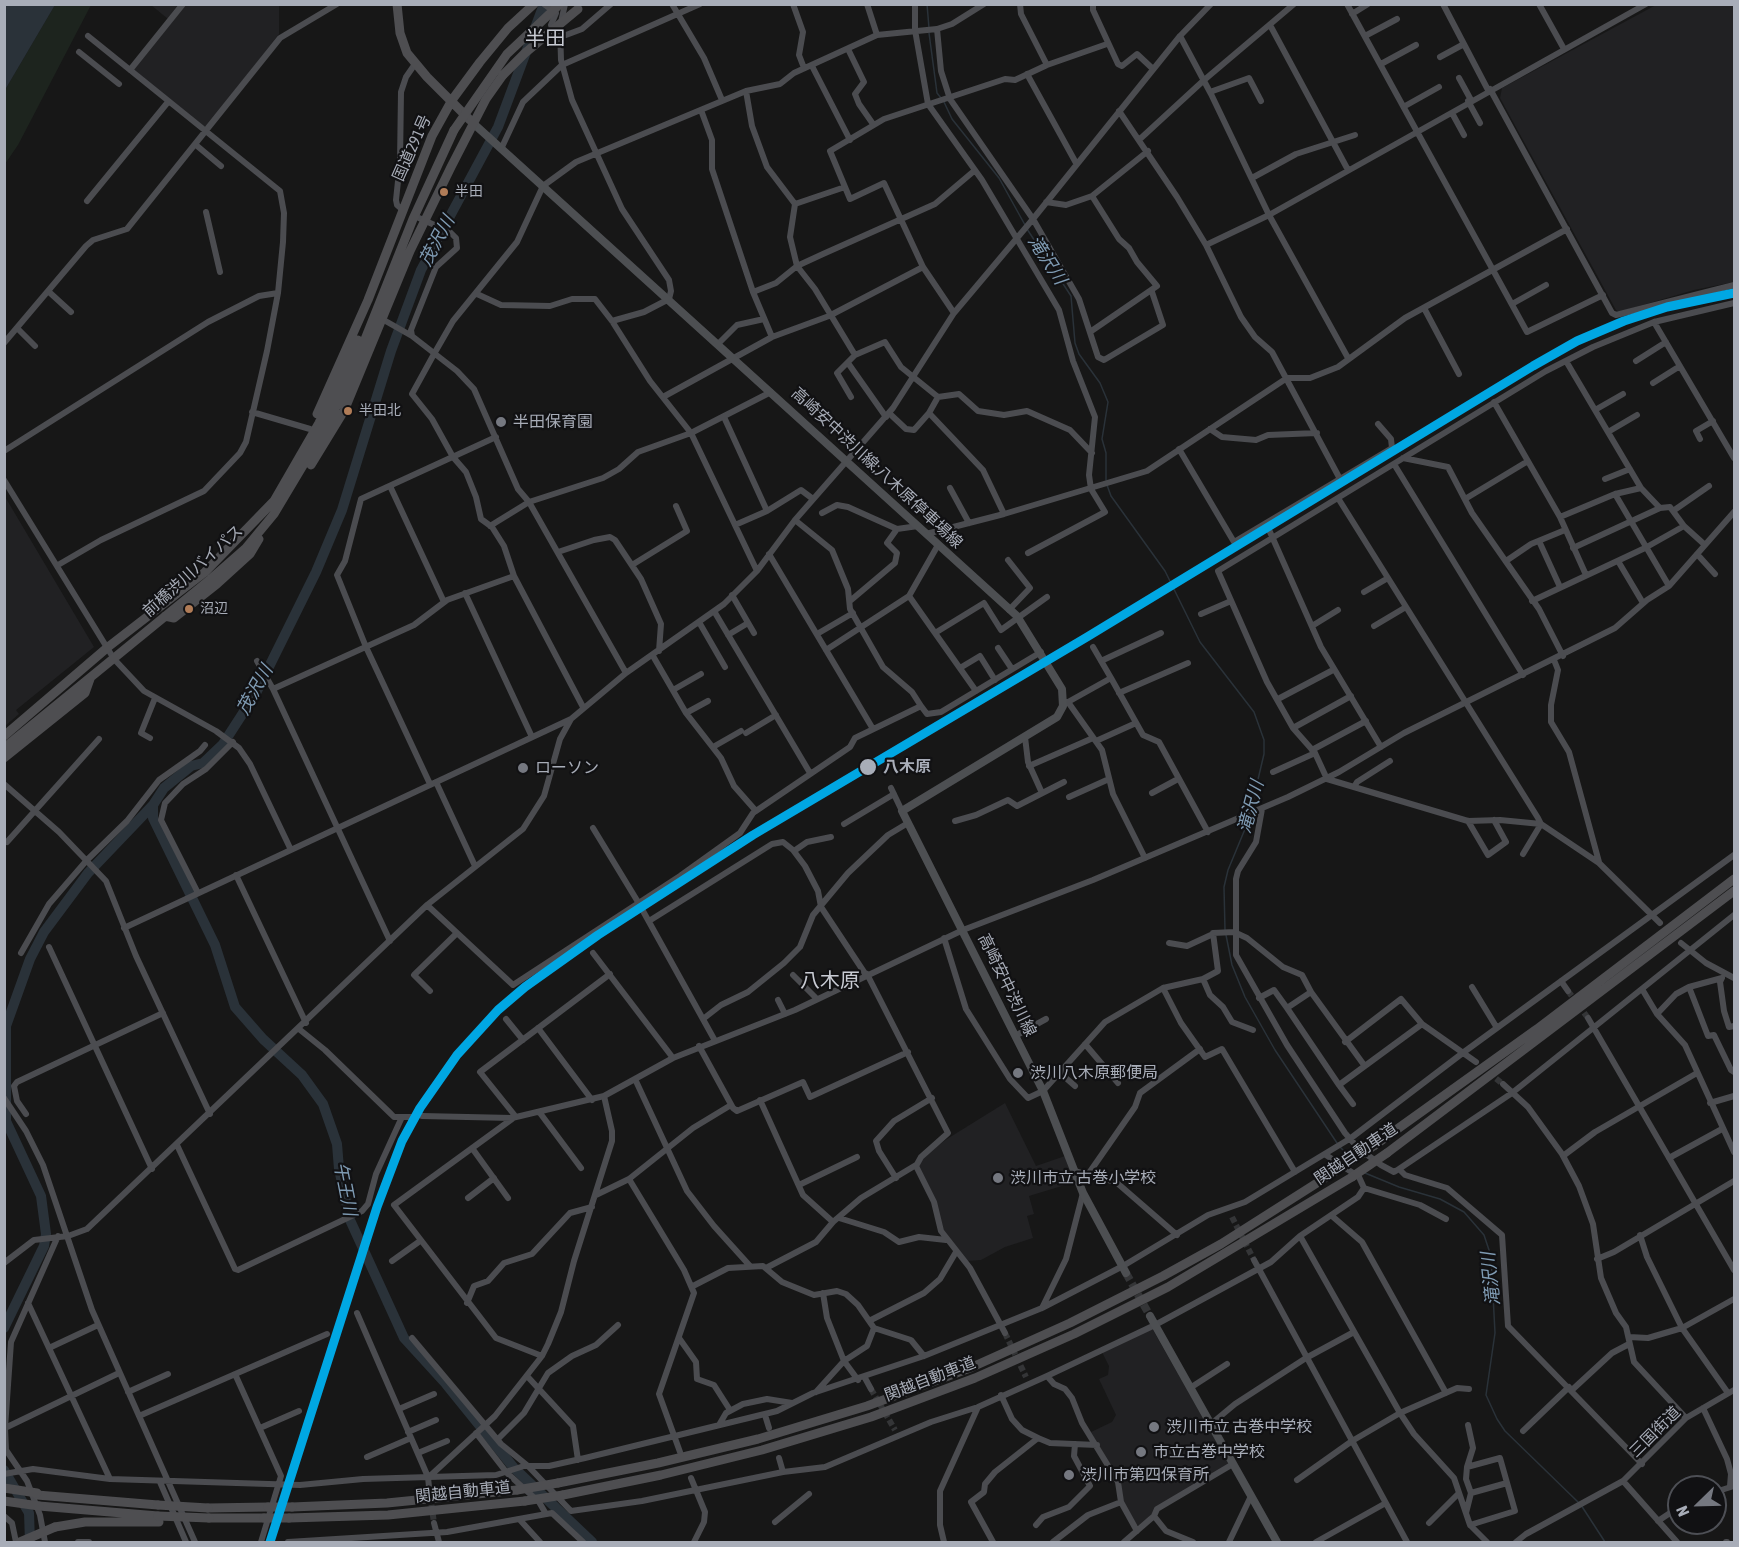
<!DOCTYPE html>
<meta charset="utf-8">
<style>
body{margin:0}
#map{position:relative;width:1739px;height:1547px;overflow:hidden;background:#171717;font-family:"Asap Condensed",sans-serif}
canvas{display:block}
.frame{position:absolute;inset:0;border:6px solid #a8adb8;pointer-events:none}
.north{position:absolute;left:1667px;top:1475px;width:60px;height:60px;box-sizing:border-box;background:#111113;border:2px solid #4d4f55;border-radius:50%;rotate:247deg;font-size:16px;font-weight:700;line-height:24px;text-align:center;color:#a8adb8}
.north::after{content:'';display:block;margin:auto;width:21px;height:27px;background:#757880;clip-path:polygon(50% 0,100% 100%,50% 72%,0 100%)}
</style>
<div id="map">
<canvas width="1739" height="1547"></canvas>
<div class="frame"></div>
<div class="north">N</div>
</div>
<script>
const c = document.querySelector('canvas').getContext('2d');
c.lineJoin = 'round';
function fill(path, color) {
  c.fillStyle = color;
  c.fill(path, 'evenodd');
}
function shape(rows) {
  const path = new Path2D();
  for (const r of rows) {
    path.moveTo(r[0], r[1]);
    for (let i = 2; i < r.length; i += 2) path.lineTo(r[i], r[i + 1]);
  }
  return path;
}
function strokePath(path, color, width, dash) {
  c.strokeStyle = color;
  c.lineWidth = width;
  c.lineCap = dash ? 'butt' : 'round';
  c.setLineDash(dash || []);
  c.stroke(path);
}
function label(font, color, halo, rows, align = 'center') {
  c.font = font + ' "Asap Condensed","Noto Sans JP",sans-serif';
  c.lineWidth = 4.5;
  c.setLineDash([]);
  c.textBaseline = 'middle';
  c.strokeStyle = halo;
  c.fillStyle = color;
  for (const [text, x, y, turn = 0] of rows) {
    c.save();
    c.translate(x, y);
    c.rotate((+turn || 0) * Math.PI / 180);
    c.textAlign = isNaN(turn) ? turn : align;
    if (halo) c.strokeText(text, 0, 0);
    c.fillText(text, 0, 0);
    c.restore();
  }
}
const built = shape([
 [151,5,180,5,168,19],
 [185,5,279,5,279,34,207,126,202,127,133,69],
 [1656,5,1734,5,1734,282,1694,290,1619,312,1616,310,1500,98,1502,88],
 [4,495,94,647,16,710,19,714,5,726],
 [1005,1103,1036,1166,1065,1156,1075,1182,1029,1196,1034,1214,1027,1216,1033,1238,1005,1247,981,1260,967,1261,942,1230,918,1168,921,1158,947,1139],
 [1150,1329,1153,1330,1229,1464,1152,1514,1140,1526,1136,1525,1122,1500,1119,1481,1091,1432,1112,1422,1116,1415,1099,1379,1108,1375,1109,1366,1102,1352]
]);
const green = shape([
 [55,5,91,5,18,145,5,164,5,90]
]);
const water = shape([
 [5,4,55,5,5,90,4,5]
]);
const stream = shape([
 [927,4,929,28],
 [929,33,937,93,941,98],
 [944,102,952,119,999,178,1025,225],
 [1027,229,1071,296,1075,343,1079,354,1100,383,1108,402,1102,439,1106,453,1106,480],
 [1107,485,1111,496,1165,571,1200,642,1254,712,1264,740,1264,754,1251,809],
 [1225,930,1224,887,1228,870,1250,817],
 [1226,935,1232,965,1245,997,1275,1050,1337,1143],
 [4,1111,6,1110],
 [1340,1147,1349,1156],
 [1365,1173,1399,1187,1440,1199,1464,1212,1484,1235,1491,1256,1495,1333,1486,1395,1497,1419,1505,1431,1578,1502],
 [1581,1505,1605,1542]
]);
const river = shape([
 [153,805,153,818,215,945,235,1007,263,1039,302,1075,323,1104,337,1144,339,1169,350,1220,404,1338,446,1384,514,1468,592,1542],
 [4,1328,44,1246,46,1234,41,1196,6,1121,6,1026,30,959,44,932,88,873,153,805,164,788,191,766,203,763,223,744,256,693,316,572,342,510,391,351,421,270,498,127,544,4],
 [4,1470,29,1513,30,1542]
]);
const minorTunnel = shape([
 [1568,991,1588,1018],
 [1489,1073,1503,1084],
 [1232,1217,1254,1260],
 [1005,1333,1026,1377],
 [871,1389,895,1430],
 [429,1487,434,1523]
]);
const majorTunnel = shape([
 [1126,1273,1150,1316]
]);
const minor = shape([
 [544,4,556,13,551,25,554,32,566,35,582,29,611,4],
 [565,4,560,27,561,60,572,100,622,209,669,280,671,291,669,299,644,312,612,321],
 [672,4,704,58,722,100],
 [793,4,803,32,799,55,804,68],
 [867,4,877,35],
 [915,4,915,30,928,104,982,180,1059,310,1073,361,1095,417,1089,475,1091,489,1105,512,1028,553],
 [1020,4,1021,14,1047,65],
 [1093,4,1093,10,1118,64,1122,66,1137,54,1153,69],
 [1347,4,1527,332,1603,295],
 [1443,4,1488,90],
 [1539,4,1564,49],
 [1352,14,1368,4],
 [1270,25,1348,170],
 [937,29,941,71,950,99,1033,219,1079,299,1098,357,1104,360,1163,325,1152,292],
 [1180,36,1211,94,1269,215,1348,358],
 [1365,36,1397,19],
 [848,49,864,82,855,94,859,104,873,124],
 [79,52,119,84],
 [1440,57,1464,44],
 [1381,64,1416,45],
 [812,66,850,140],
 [130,70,183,4],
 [1027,74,1076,163],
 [1459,78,1471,100],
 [1490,89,1612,313,1616,315,1734,285],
 [746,91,752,126,767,167,795,204],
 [1210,92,1249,78,1261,101],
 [1468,101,1480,123],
 [1405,106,1439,87],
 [1119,111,1177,197,1206,245,1241,317,1255,337,1272,352,1340,479],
 [1452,113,1464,135],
 [1140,139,1203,81,1294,4],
 [196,145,221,166],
 [502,147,523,102,562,65,700,4],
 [1252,178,1296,154,1355,135],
 [845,187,850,199,884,183,923,267,954,313],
 [87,201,168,102],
 [1046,202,1066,205,1092,196,1148,151],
 [404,211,397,205,396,200,400,162,401,92,406,77,415,64],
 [206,212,220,272],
 [419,218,450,232,456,238,457,248,436,267,411,330,412,336,457,371,474,389,518,489,529,502,626,673],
 [1206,245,1269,215,1646,4],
 [48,291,71,312],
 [753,292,776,283,797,266,823,254,935,204,974,171],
 [477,294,501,305,550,306,572,299,595,299,612,321,650,381,691,433,757,571],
 [1512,304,1546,285],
 [1424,308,1459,374],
 [382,319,412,336],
 [1654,322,1734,458],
 [17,328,35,346],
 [1090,332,1157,286,1137,262,1129,248,1119,239,1092,196],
 [772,337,829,316,923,267],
 [4,343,86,246,93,240,127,229,280,38,337,4],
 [718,344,737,325,764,319],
 [855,355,815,289,797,266,790,237,795,204,845,187,830,151,884,119,1005,79,1015,80,1047,65,1107,44],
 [1566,361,1641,488,1660,508,1670,507,1684,526,1705,545],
 [1636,361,1666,342],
 [848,363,886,417],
 [1653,383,1680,366],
 [663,397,772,337,753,292,712,169,712,140,701,110],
 [851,397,837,373,855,355,885,342,901,367,938,397,959,394,978,411,1004,415,1027,411,1070,430,1092,453],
 [938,397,929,413,983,470,1004,514],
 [1494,402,1560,517,1586,575],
 [1595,410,1623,394],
 [252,412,310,429],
 [889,413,906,429,914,430,929,413],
 [724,417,767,511],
 [1210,429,1222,437,1256,440,1268,435,1317,433],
 [1608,432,1637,415],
 [1700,439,1696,431,1713,421],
 [1179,449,1234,542,1392,448,1391,439,1378,424],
 [4,451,208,322,259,296,278,293],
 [1403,458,1448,467,1472,513,1539,609,1563,656],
 [1394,464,1523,675],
 [1605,479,1630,469],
 [4,480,114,659,144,691,216,731,239,748,250,764,291,850],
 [390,486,444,602],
 [950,488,969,523],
 [1615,494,1669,586],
 [1338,498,1538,818,1541,824,1523,854],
 [1465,499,1528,461],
 [1673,511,1709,486],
 [822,513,837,505,848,507,897,529],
 [1560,517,1615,494,1641,488],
 [795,520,832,550,848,589,850,609,883,667,912,692,921,706],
 [1266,523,1321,647,1381,747],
 [735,525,767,511,801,490,813,499],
 [490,526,529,502,603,478,619,469,638,452,691,433,771,392],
 [926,534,1004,514,1147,471,1287,378,1310,378,1338,367,1405,318,1567,229],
 [1539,541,1560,587],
 [1573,548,1660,508],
 [558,552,594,540,610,537,615,540,641,579,661,624,659,651],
 [769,554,873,729],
 [1697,554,1715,574],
 [1008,560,1030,588,1009,610],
 [1506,561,1531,544,1565,530],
 [1618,561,1643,603],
 [58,565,101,540,204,491,240,453,246,442,267,351,278,293,283,242,284,213,280,191,88,36],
 [632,565,687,531,676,506],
 [1364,592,1388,578],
 [465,593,532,737],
 [732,595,754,633],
 [909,596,935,633],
 [850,601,895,563,897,553,887,543,897,529,918,526],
 [1532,601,1645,548,1684,526],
 [714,611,810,773],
 [1201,614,1231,601],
 [699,622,725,667],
 [1312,626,1338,610],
 [1374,626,1406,607],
 [817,634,853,613],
 [728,635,748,623],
 [1093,647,1111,678],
 [998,648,1012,669],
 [826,650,909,596,938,545],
 [653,656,686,713,721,758,734,786,756,811],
 [1554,660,1558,670,1551,705,1551,722,1569,752,1599,862],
 [257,661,273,689,390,941],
 [1101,661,1161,633],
 [960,668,980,656,995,680],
 [273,689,414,625,447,600,514,576],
 [673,690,701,674],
 [976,691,935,633,984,603,1001,630,1047,597],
 [1119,693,1188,663],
 [1278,699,1333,670],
 [1065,702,1068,702,1102,750,1113,794,1145,858],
 [1068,702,1111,678,1143,735,1159,742,1208,832],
 [583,707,514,576,504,546,492,527,481,519,476,497,466,472,453,457,432,419,412,394,434,354,453,321,517,242,543,186,576,162,746,91,780,84,794,73,877,35,937,29,952,24,984,4],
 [686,713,708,701],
 [1293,728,1351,696],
 [746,733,776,715],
 [1025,737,1028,762,1042,793],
 [150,738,141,733,155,698],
 [1096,741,1136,723],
 [713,747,741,731],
 [1312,750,1366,721],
 [1029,766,1093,738],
 [1273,772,1315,753],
 [436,782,475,866],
 [4,784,59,832,106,881,136,956,210,1114],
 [430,784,366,647,337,575,345,561,361,499,496,437],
 [1354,787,1357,782,1390,761],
 [891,788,902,811],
 [1152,793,1178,779],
 [1069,797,1109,779],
 [1262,809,1256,842,1238,871,1236,879,1236,955,1287,1045,1345,1133,1358,1148,1381,1165,1394,1172,1399,1169],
 [955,821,976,815,1008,800,1017,806,1064,782],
 [1468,821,1488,855,1506,842,1494,820],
 [844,824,894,794],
 [593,828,638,902,714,1039],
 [7,842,99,739],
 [794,851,807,842,831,837],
 [236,875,306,1023],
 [198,893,161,820,165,803,183,784,206,769,233,742],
 [427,905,513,985,680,876,740,833,753,813,850,747,855,738,921,706,927,714,941,712,1041,652],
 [649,921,772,844,783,842,793,850,805,866,818,891,821,907,866,975],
 [1660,923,1599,863,1541,824,1500,820,1468,821,1327,779,1315,753,1293,728,1267,682,1218,571,1546,371,1593,347,1654,322,1734,303],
 [124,928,571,719],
 [944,938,966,1009,1010,1079,1028,1098,1043,1091,1105,1022,1163,988,1203,979,1218,971,1213,933,1234,932,1247,938,1283,967,1302,975,1311,992],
 [1169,943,1187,946,1213,934],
 [1681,943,1706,963,1734,978],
 [49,947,152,1169],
 [21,953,49,904,87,860,127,821,159,780,200,751,205,745],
 [593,953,673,1058],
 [867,974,948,1133,921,1157,916,1166,934,1202,941,1231,970,1268,1005,1333],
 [793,975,817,999],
 [1722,978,1689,987,1708,1036,1714,1035,1731,1070,1734,1072],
 [1722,978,1720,982,1724,1011,1729,1027,1734,1026],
 [1203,979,1210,995,1223,1007,1232,1022,1253,1030],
 [1561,981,1568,991],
 [1472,987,1497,1028],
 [1163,988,1181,1023,1205,1057,1222,1049,1295,1172],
 [1642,989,1657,1014,1685,1045,1734,1152],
 [430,991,414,975,457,933],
 [1259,998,1274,990,1287,1008],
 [778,1000,785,1014],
 [1657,1014,1676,994,1689,987],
 [1588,1018,1734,1270],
 [506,1019,523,1040],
 [703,1019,721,1005,748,992,784,963,800,947,813,915,848,873,888,835,908,823],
 [538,1028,592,1100],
 [299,1029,325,1050,390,1113,394,1117,412,1117],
 [1015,1036,1046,1019],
 [1345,1042,1401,999,1422,1024,1476,1062],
 [1085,1044,1118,1083],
 [699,1046,733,1108,737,1111,803,1082,810,1097,908,1052],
 [1364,1065,1311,992,1287,1008,1339,1085,1422,1024],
 [1059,1072,1075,1086],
 [635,1079,687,1191,714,1226,750,1266],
 [1503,1084,1528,1107,1562,1154,1579,1186,1593,1224,1601,1278,1616,1313,1626,1327,1634,1362,1686,1418],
 [1339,1085,1353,1104],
 [4,1098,26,1131,43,1165,92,1310,195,1542],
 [760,1100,803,1195,833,1222,861,1198,916,1165],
 [1710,1103,1734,1096],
 [540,1113,581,1168],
 [26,1114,17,1101,14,1086,17,1082,163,1013],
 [422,1116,512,1118,604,1096,673,1058,795,1010,963,930,1093,880,1288,797,1339,772,1404,733,1615,628,1647,600,1669,586,1734,512],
 [516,1117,480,1072,610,974],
 [512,1119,394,1205,496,1338,542,1356],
 [177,1145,235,1269,238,1270,362,1211,368,1204,376,1174,402,1117],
 [472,1148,508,1198],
 [1563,1156,1595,1132,1697,1073],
 [1669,1158,1722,1129],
 [1074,1171,1116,1182,1177,1235],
 [1089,1173,1135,1107,1140,1093,1200,1049],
 [896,1178,879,1151,876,1141,894,1121,932,1098],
 [629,1179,684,1270,694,1293,659,1394,680,1452],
 [799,1185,857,1157],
 [1364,1188,1420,1205,1446,1219],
 [596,1195,629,1179,693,1128,731,1105],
 [468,1198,494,1178],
 [1332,1216,1362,1242,1446,1393],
 [839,1218,884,1232,899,1242,919,1237,946,1240],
 [1640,1235,1647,1257,1682,1328,1728,1393],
 [1300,1236,1400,1413,1414,1434,1454,1478,1470,1525,1487,1542],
 [1597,1259,1614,1252,1734,1181],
 [1254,1260,1407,1542],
 [392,1261,420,1241],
 [4,1263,34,1240,68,1236,87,1229,427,905,523,829,544,796,560,739,571,719,626,673,724,604,757,571,795,520,893,408,954,313,1033,219,1180,36,1211,4],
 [766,1268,816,1242,833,1222],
 [693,1286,728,1268,763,1266,782,1282,814,1295,837,1291,846,1294,858,1305,874,1328,911,1340,924,1356],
 [823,1293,827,1318,844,1361,858,1380],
 [28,1303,110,1479],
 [467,1303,474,1286,488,1281,504,1263,532,1254,570,1213,592,1207],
 [1042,1308,1066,1259,1083,1193],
 [357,1313,428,1477,429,1487],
 [869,1321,924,1293,940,1279,956,1252],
 [1629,1337,1648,1338,1682,1328,1734,1299],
 [412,1338,501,1444,528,1466,571,1511,642,1501,783,1472,825,1467,931,1422,978,1407,1047,1376,1155,1325,1271,1262,1300,1236,1358,1197,1364,1188,1359,1177,1326,1155],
 [679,1338,696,1362,697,1379,714,1385,730,1410],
 [49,1348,98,1325],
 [235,1374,281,1476,261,1542],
 [527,1376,573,1426,578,1460],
 [1047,1376,1054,1384,1065,1389,1072,1398,1082,1423,1118,1482,1121,1502,1137,1531],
 [865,1378,871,1389],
 [1190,1388,1227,1364],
 [1572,1390,1612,1353,1629,1344],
 [128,1392,168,1374],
 [816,1392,844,1361,867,1346,874,1328],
 [1703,1408,1727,1459,1731,1474,1730,1486],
 [399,1409,434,1394],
 [765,1415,769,1428],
 [139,1416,327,1334],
 [1211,1424,1235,1404,1306,1358,1354,1332],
 [719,1425,726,1413,743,1404,767,1399,792,1403],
 [1468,1425,1473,1448,1467,1467,1500,1458,1515,1511,1470,1525],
 [5,1428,119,1373],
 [260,1428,299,1411],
 [1523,1431,1569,1387],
 [408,1432,436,1420],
 [476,1433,507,1473,539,1502,546,1514],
 [1038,1438,1050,1443,1097,1445],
 [498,1439,524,1413,548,1373,572,1356,596,1345,618,1325],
 [418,1453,447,1441],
 [367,1457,411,1438],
 [779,1458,783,1472],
 [1642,1464,1508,1326,1502,1235,1447,1188,1405,1175,1399,1169,1512,1093,1734,915],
 [4,1474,33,1469,110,1479,300,1485,363,1479,496,1475,524,1466,549,1466,585,1458,777,1411,813,1393,924,1356,1042,1308,1123,1266,1208,1215,1245,1202,1351,1138,1464,1052,1734,855],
 [430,1476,495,1416,542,1356,548,1344,561,1312,574,1261,612,1141,612,1131,604,1096],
 [691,1478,705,1512,704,1522,694,1542],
 [1297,1480,1352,1441,1400,1413,1457,1388,1469,1389],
 [1623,1481,1677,1542],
 [160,1482,186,1542],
 [1715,1492,1734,1486],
 [1471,1493,1507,1483],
 [1466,1513,1471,1493,1466,1479,1467,1467],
 [4,1516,12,1523,16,1542],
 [1154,1516,1166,1531,1193,1542],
 [520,1520,540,1542],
 [1658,1521,1679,1507],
 [775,1522,809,1494],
 [434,1523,439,1542],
 [1429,1523,1459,1493],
 [1036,1525,1043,1517,1069,1507,1090,1486,1074,1456,1075,1444],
 [45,1542,40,1515,27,1481,6,1450,5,1428,11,1342,58,1236],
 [78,1542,89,1542],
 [288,1542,447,1532,552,1513,583,1542],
 [944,1542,940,1525,940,1491,978,1407],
 [993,1542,971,1502,984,1492,985,1484,995,1472,1038,1438,1022,1430,1012,1419,1001,1395],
 [1053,1542,1088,1515,1121,1502],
 [1124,1542,1154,1516,1157,1509,1233,1464],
 [1229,1542,1251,1496],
 [1316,1542,1384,1504],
 [1516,1542,1526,1534,1623,1481,1686,1418,1734,1390],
 [1726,1542,1727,1542]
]);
const major = shape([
 [474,124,995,596,1017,616,1062,689,1063,706,1057,717,902,811,1043,1091,1083,1193,1126,1273],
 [1150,1316,1277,1542]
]);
const highway = shape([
 [397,4,400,33,407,53,427,77,470,120],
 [317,414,368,300,432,136,452,100,480,62,508,28,534,4],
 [311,465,344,411,410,251,451,167,486,99,503,75],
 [165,616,174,618,217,584,250,554,259,539],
 [4,736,108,647,205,572,274,501,319,423,358,340],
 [4,748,212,578,245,549,274,514,326,427,348,382,413,219,454,130],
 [4,758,85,693,90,679],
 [1375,1145,1537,1029,1734,879],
 [1387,1153,1734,891],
 [558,1483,658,1463,758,1439,867,1406,970,1368,1070,1323,1163,1276,1221,1244,1339,1169],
 [37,1495,158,1505],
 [563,1495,661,1475,762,1450,871,1417,975,1378,1074,1334,1168,1287,1352,1177],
 [39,1506,158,1516],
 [292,1507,387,1503,517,1490],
 [208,1508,268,1507],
 [209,1518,264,1518],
 [289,1518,388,1515,525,1501],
 [55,1527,85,1522,159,1522]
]);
const highwayBridge = shape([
 [503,75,525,53,578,9],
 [454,130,507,54,560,4],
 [1339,1169,1375,1145],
 [1352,1177,1387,1153],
 [4,1488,37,1493],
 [517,1490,558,1483],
 [4,1501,39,1506],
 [525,1501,563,1495],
 [158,1505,208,1508],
 [268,1507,292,1507],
 [158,1516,209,1518],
 [264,1518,289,1518],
 [20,1542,55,1527]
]);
const rail1 = shape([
 [270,1542,377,1207,402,1141,420,1108,457,1055,498,1010,525,987,598,935,753,835,1087,637,1533,366,1577,341,1624,321,1667,307,1734,293]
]);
const markers = [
 [444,192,5,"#b07c57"],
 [348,411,5,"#b07c57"],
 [501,422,6,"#757880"],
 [189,609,5,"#b07c57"],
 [868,767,9,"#a8adb8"],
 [523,768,6,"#757880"],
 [1018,1073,6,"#757880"],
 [998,1178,6,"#757880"],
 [1154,1427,6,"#757880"],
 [1141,1452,6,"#757880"],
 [1069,1475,6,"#757880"]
];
const busNames = [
 ["半田",455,192],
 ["半田北",359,411],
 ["沼辺",200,609]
];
const streetNames = [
 ["国道291号",412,148,-66],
 ["高崎安中渋川線;八木原停車場線",877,468,43],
 ["前橋渋川バイパス",193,571,-42],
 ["高崎安中渋川線",1007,985,64],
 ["関越自動車道",1356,1154,-34],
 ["関越自動車道",930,1379,-21],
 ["三国街道",1655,1432,-45],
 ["関越自動車道",463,1492,-6]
];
const poiNames = [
 ["半田保育園",513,422],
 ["ローソン",535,768],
 ["渋川八木原郵便局",1030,1073],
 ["渋川市立 古巻小学校",1010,1178],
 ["渋川市立 古巻中学校",1166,1427],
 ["市立古巻中学校",1153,1452],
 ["渋川市第四保育所",1081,1475]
];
const stopNames = [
 ["八木原",883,767]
];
const waterNames = [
 ["茂沢川",437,241,-62],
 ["滝沢川",1047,260,57],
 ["茂沢川",255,690,-61],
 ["滝沢川",1251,807,-75],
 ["午王川",345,1189,79],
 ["滝沢川",1491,1279,-96]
];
const quarterNames = [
 ["半田",545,39],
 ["八木原",830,981]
];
fill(built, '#212123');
fill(green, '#1d241e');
fill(water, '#2a3239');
strokePath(stream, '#2a3239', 1.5);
strokePath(river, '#2a3239', 10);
strokePath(minorTunnel, '#343537', 6, [6, 3]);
strokePath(majorTunnel, '#343537', 8, [8, 4]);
strokePath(minor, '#4b4c50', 6);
strokePath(major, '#4d4f52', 8);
strokePath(highway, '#4e4e51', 9);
strokePath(highwayBridge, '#4e4e51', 9);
strokePath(rail1, '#00a7e3', 9);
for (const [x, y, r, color] of markers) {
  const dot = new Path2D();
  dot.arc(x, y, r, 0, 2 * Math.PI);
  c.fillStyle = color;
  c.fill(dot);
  strokePath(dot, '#111113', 2);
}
label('14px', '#a8adb8', '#111113', busNames, 'left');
label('16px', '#a8adb8', '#111113', streetNames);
label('16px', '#a8adb8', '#111113', poiNames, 'left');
label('bold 16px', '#a8adb8', '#111113', stopNames, 'left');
label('italic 18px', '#7f9bb3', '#111113', waterNames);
label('20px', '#c9ccd4', '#111113', quarterNames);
</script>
